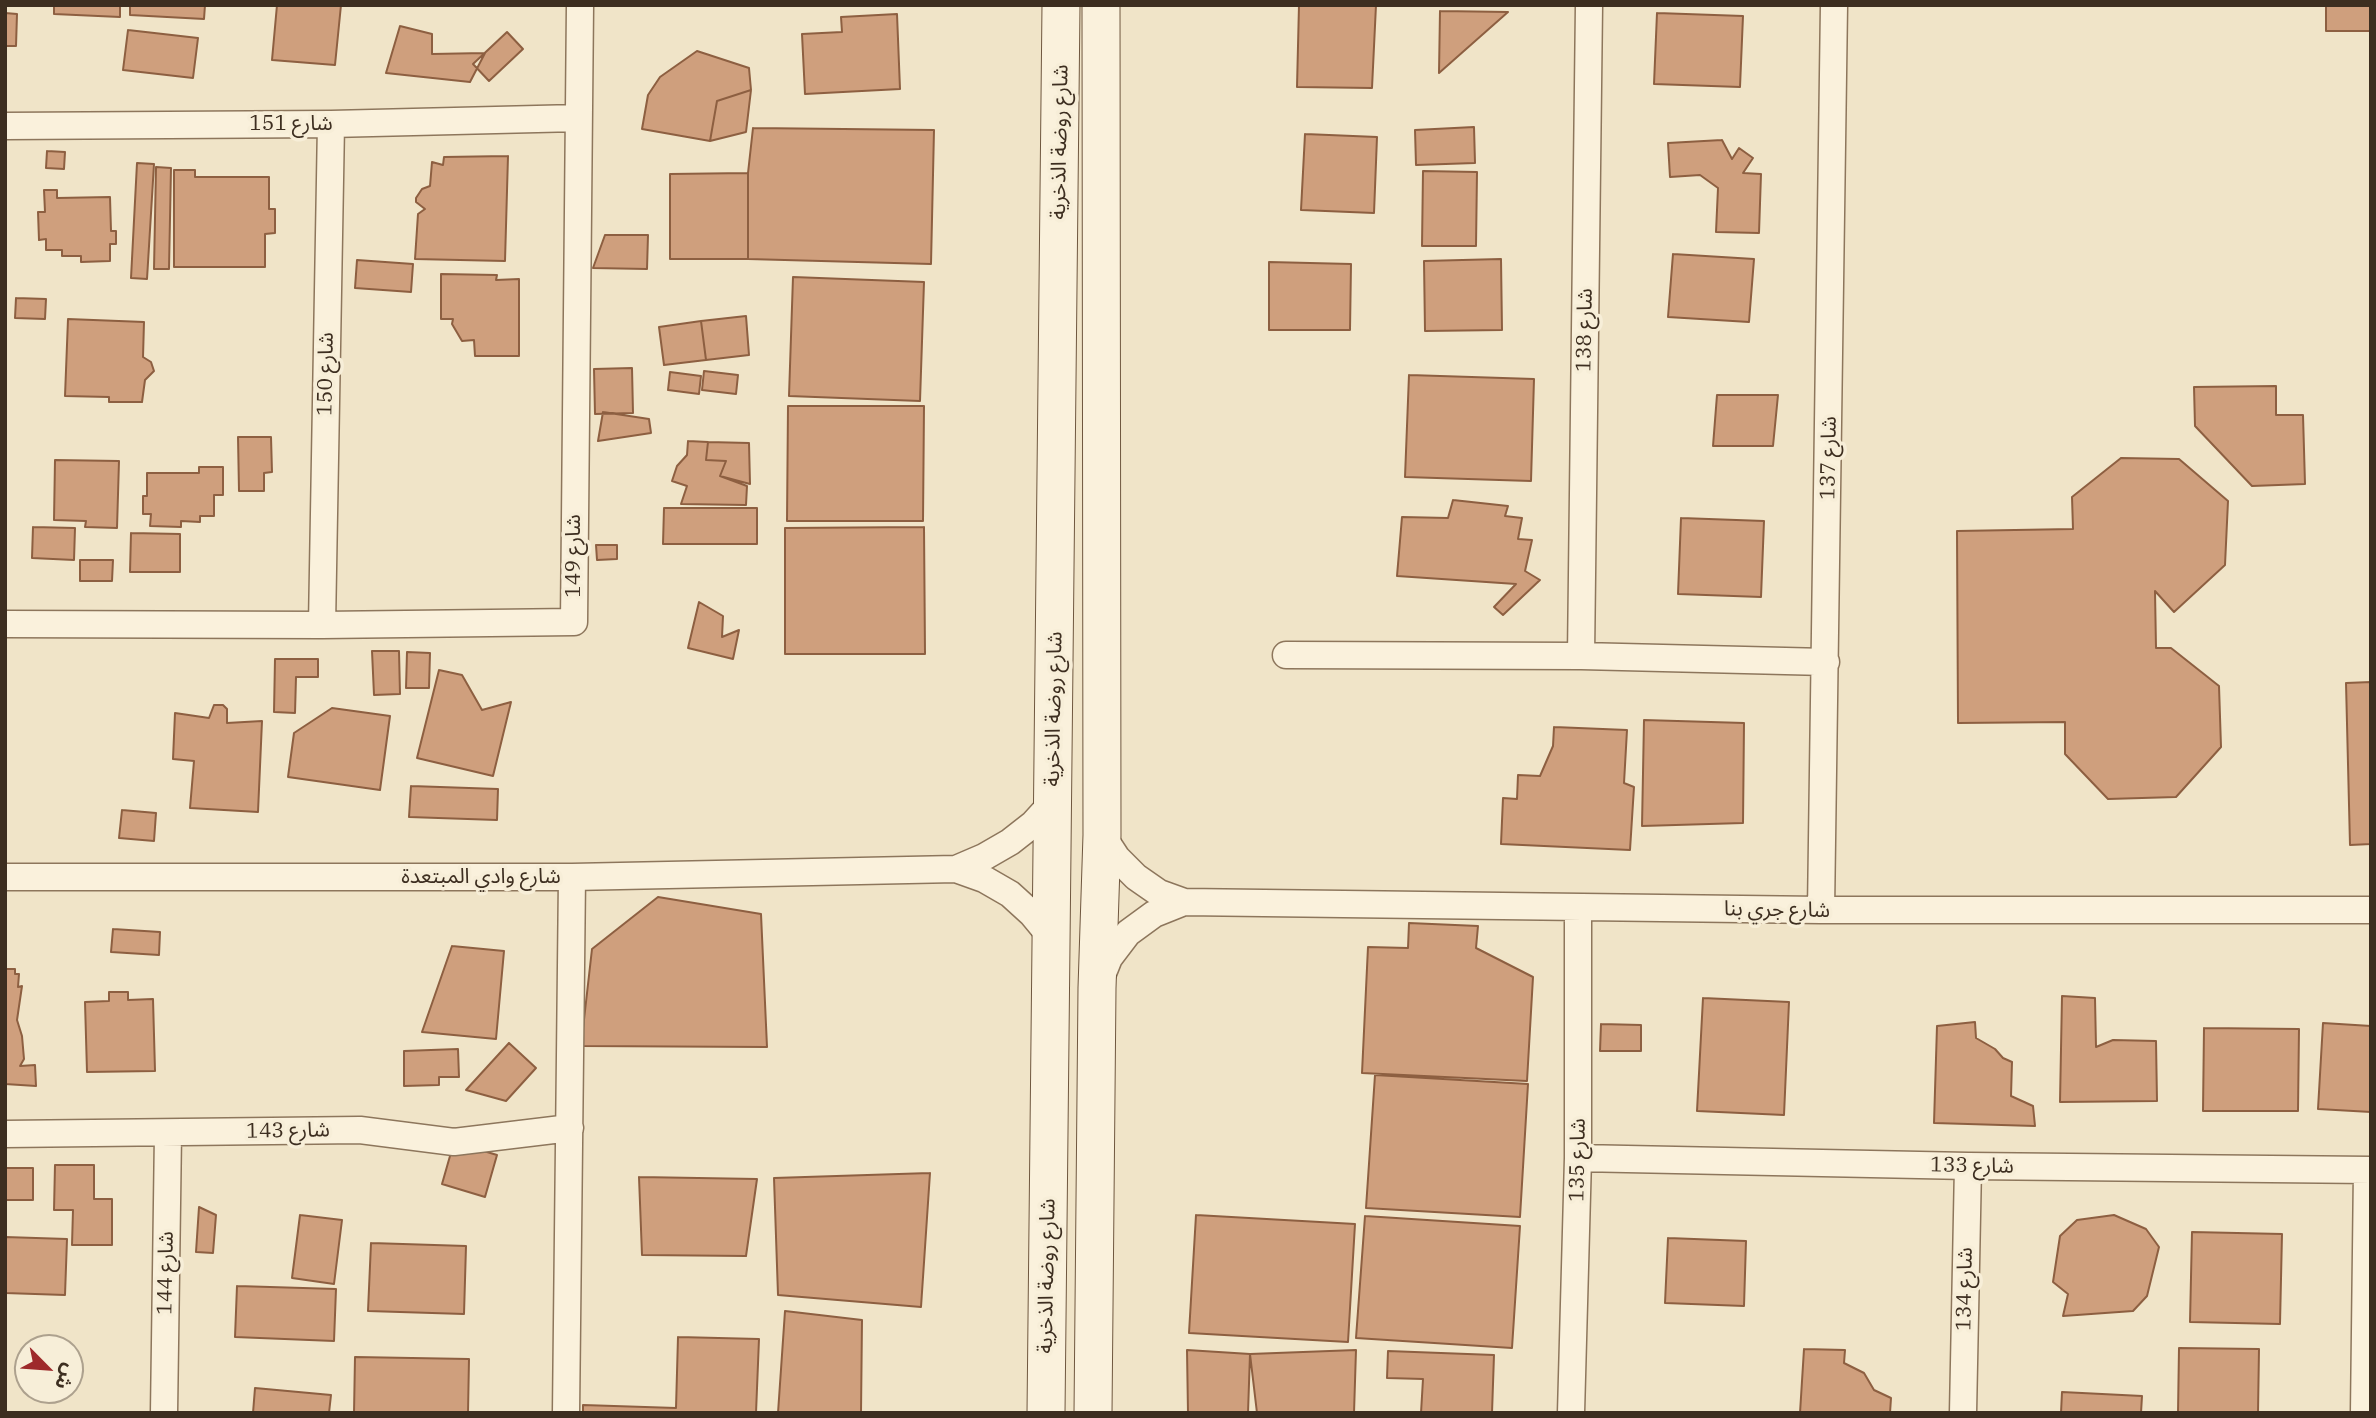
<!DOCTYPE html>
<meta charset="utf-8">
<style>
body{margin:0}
#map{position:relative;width:2376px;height:1418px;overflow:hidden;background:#f0e4c8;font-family:"IBM Plex Serif","Noto Sans Arabic",serif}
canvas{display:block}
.frame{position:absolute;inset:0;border:7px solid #3d2e20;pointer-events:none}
.north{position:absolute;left:14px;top:1334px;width:70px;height:70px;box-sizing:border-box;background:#f7eed8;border:2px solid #ada18e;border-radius:50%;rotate:115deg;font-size:19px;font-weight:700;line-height:28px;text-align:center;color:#3d2e20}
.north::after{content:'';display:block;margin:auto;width:24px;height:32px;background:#9e2a2b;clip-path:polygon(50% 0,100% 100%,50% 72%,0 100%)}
</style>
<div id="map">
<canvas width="2376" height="1418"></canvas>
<div class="frame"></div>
<div class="north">ش</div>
</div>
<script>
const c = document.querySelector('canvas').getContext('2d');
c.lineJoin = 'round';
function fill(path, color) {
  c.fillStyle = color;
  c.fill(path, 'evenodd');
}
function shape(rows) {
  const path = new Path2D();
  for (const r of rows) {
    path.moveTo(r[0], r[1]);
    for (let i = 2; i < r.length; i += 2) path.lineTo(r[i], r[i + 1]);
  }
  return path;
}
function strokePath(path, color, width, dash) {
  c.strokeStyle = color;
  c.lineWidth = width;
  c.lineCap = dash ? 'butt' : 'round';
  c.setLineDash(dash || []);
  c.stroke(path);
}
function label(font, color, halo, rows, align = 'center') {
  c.font = font + ' "IBM Plex Serif","Noto Sans Arabic",serif';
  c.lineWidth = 7;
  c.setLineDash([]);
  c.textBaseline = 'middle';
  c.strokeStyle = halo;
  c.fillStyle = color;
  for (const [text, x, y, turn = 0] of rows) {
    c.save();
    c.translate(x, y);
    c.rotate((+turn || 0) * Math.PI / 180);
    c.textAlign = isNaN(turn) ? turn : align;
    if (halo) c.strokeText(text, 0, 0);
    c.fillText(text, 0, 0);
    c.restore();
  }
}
const building = shape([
 [54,5,120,5,120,17,54,14,54,5],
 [130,5,205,5,204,19,130,15,130,5],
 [277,5,341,5,335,65,272,60,277,5],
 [1299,5,1376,5,1372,88,1297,87,1299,5],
 [2326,5,2371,5,2371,31,2326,31,2326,5],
 [1440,11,1508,12,1439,73,1440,11],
 [5,13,17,14,16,46,5,46,5,13],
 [1657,13,1743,16,1740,87,1654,84,1657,13],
 [897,14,900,89,805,94,802,34,842,32,841,17,897,14],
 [400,26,432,34,432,54,485,53,470,82,386,73,400,26],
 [128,30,198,38,193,78,123,70,128,30],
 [507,32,523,49,489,81,473,64,507,32],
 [697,51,749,68,751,90,717,101,710,141,642,129,648,95,660,77,697,51],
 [751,90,746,132,710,141,717,101,751,90],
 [1474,127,1475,163,1416,165,1415,130,1474,127],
 [753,128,934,130,931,264,748,259,748,173,753,128],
 [1305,134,1377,137,1374,213,1301,210,1305,134],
 [1722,140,1732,159,1739,148,1753,158,1743,173,1761,174,1759,233,1716,232,1718,188,1700,175,1670,177,1668,143,1722,140],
 [47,151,65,152,64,169,46,168,47,151],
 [508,156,505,261,415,259,418,214,425,209,416,202,416,198,422,189,430,186,432,162,443,165,444,157,508,156],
 [137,163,154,164,147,279,131,278,137,163],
 [156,167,171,168,169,269,154,269,156,167],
 [174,170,195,170,195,177,269,177,269,209,275,209,275,233,265,234,265,267,174,267,174,170],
 [1423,171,1477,172,1476,246,1422,246,1423,171],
 [748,173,748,259,670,259,670,174,748,173],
 [44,190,57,190,57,198,110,197,111,231,116,231,116,244,110,244,110,261,81,262,81,256,62,256,62,250,46,250,46,239,39,240,38,212,45,212,44,190],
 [605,235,648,235,647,269,593,268,605,235],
 [1673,254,1754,259,1749,322,1668,317,1673,254],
 [1501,259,1502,330,1425,331,1424,261,1501,259],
 [357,260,413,264,411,292,355,288,357,260],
 [1269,262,1351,264,1350,330,1269,330,1269,262],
 [441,274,497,275,496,280,519,279,519,356,475,356,474,340,462,341,452,324,453,319,441,319,441,274],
 [793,277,924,282,920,401,789,396,793,277],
 [16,298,46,299,45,319,15,318,16,298],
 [746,316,749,355,706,360,701,321,746,316],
 [68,319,144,322,143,357,151,362,154,371,145,380,142,402,109,402,109,397,65,396,68,319],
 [701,321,706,360,664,365,659,327,701,321],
 [632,368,633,413,595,414,594,369,632,368],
 [704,371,738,375,736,394,702,390,704,371],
 [670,372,701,376,699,394,668,390,670,372],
 [1409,375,1534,379,1531,481,1405,477,1409,375],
 [2276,386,2276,415,2303,415,2305,484,2252,486,2195,426,2194,387,2276,386],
 [1717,395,1778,395,1773,446,1713,446,1717,395],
 [788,406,924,406,923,521,787,521,788,406],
 [603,412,649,419,651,433,598,441,603,412],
 [238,437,271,437,272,472,264,473,264,491,239,491,238,437],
 [688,441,708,442,706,460,726,461,720,476,747,486,746,505,681,504,687,486,672,481,677,466,687,455,688,441],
 [708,442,749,443,750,484,720,476,726,461,706,460,708,442],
 [2121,458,2179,459,2228,501,2225,565,2174,612,2155,591,2156,648,2171,648,2219,686,2221,747,2176,797,2108,799,2065,754,2065,722,1958,723,1957,531,2073,529,2072,497,2121,458],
 [55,460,119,461,117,528,85,527,86,521,54,520,55,460],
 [199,467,223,467,223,495,214,495,214,516,200,516,200,522,181,521,181,527,150,526,151,514,143,514,143,496,147,496,147,473,199,473,199,467],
 [1453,500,1508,506,1505,516,1522,518,1518,539,1532,540,1525,571,1540,580,1503,615,1494,607,1516,584,1397,576,1402,517,1448,518,1453,500],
 [664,508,757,508,757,544,663,544,664,508],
 [1681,518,1764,521,1761,597,1678,594,1681,518],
 [33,527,75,528,74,560,32,558,33,527],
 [924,527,925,654,785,654,785,528,924,527],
 [131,533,180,534,180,572,130,572,131,533],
 [596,545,617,545,617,559,597,560,596,545],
 [80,560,113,560,112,581,80,581,80,560],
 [699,602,723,616,722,637,739,630,733,659,688,648,699,602],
 [372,651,399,651,400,694,374,695,372,651],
 [407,652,430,653,429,688,406,688,407,652],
 [275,659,318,659,318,677,296,677,295,713,274,712,275,659],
 [439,670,462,675,482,710,511,702,493,776,417,758,439,670],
 [2371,682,2371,844,2350,845,2346,683,2371,682],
 [214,705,223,705,227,709,227,723,262,721,258,812,190,808,194,761,173,759,175,713,209,718,214,705],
 [332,708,390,716,380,790,288,777,294,733,332,708],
 [1644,720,1744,723,1743,823,1642,826,1644,720],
 [1554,727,1627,730,1624,783,1634,787,1630,850,1501,844,1503,798,1517,799,1518,775,1540,776,1553,746,1554,727],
 [411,786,498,789,497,820,409,817,411,786],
 [122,810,156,813,154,841,119,838,122,810],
 [658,897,761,914,767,1047,581,1046,592,949,658,897],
 [1409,923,1478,926,1476,948,1533,977,1527,1081,1362,1073,1368,947,1408,948,1409,923],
 [113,929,160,932,159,955,111,952,113,929],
 [452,946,504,951,496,1039,422,1032,452,946],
 [5,969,15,969,15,974,19,974,18,987,22,986,17,1020,22,1036,24,1059,20,1066,35,1065,36,1086,5,1084,5,969],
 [109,992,128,992,128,1000,153,999,155,1071,87,1072,85,1002,109,1001,109,992],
 [2062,996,2095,998,2096,1047,2113,1040,2156,1041,2157,1101,2060,1102,2062,996],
 [1703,998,1789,1002,1784,1115,1697,1111,1703,998],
 [1975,1022,1976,1038,1995,1049,2003,1058,2012,1062,2011,1096,2033,1106,2035,1126,1934,1123,1937,1026,1975,1022],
 [2323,1023,2371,1026,2371,1112,2318,1109,2323,1023],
 [1601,1024,1641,1025,1641,1051,1600,1051,1601,1024],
 [2204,1028,2299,1029,2298,1111,2203,1111,2204,1028],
 [509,1043,536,1068,506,1101,466,1090,509,1043],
 [458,1049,459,1077,439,1077,439,1085,404,1086,404,1051,458,1049],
 [1375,1075,1528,1084,1520,1217,1366,1208,1375,1075],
 [454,1142,497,1155,485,1197,442,1184,454,1142],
 [55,1165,94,1165,94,1199,112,1199,112,1245,72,1245,73,1210,54,1210,55,1165],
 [5,1168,33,1168,33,1200,5,1200,5,1168],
 [930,1173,921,1307,778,1295,774,1178,930,1173],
 [639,1177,757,1179,746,1256,642,1255,639,1177],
 [199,1207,216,1215,213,1253,196,1252,199,1207],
 [300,1215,342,1220,334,1284,292,1278,300,1215],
 [1196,1215,1355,1224,1348,1342,1189,1333,1196,1215],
 [2114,1215,2146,1229,2159,1247,2147,1296,2133,1311,2063,1316,2068,1294,2053,1282,2060,1236,2077,1220,2114,1215],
 [1365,1216,1520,1226,1512,1348,1356,1338,1365,1216],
 [2192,1232,2282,1234,2280,1324,2190,1322,2192,1232],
 [5,1237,67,1239,65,1295,5,1293,5,1237],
 [1668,1238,1746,1241,1744,1306,1665,1303,1668,1238],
 [371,1243,466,1246,464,1314,368,1311,371,1243],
 [237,1286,336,1289,334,1341,235,1337,237,1286],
 [785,1311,862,1320,861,1413,778,1413,785,1311],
 [678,1337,759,1339,756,1413,583,1413,583,1405,676,1408,678,1337],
 [2179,1348,2259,1349,2258,1413,2178,1413,2179,1348],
 [1804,1349,1845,1350,1844,1363,1864,1373,1874,1390,1891,1398,1890,1413,1800,1413,1804,1349],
 [1187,1350,1250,1354,1248,1413,1188,1413,1187,1350],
 [1356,1350,1354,1413,1257,1413,1250,1354,1356,1350],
 [1388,1351,1494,1355,1492,1413,1421,1413,1423,1379,1387,1378,1388,1351],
 [355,1357,469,1359,468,1413,354,1413,355,1357],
 [255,1388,331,1395,329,1413,253,1413,255,1388],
 [2062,1392,2142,1396,2141,1413,2061,1413,2062,1392]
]);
const street = shape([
 [5,126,331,124,578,118],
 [5,624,322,625,574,622,580,5],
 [322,625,331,124],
 [1286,655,1581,656,1826,662],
 [1581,656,1589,5],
 [1102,835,1117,858,1136,877,1159,893,1184,902,1821,910,2371,910],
 [956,869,984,879,1010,894,1032,914,1051,937],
 [5,877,572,877,956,869,984,857,1010,842,1033,824,1053,802],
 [1821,910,1834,5],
 [1101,978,1109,958,1128,933,1154,914,1184,902],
 [5,1134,360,1130,454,1142,570,1128],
 [1578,1158,1968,1166,2371,1170],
 [164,1413,168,1133],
 [566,1413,572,877],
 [1571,1413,1578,1158,1578,908],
 [1963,1413,1968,1166],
 [2364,1413,2367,1170]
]);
const secondary = shape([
 [1046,1413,1061,5],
 [1093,1413,1097,988,1102,835,1101,5]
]);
const streetNames = [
 ["شارع 151",291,124],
 ["شارع روضة الذخرية",1060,142,-89],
 ["شارع 138",1585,330,-89],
 ["شارع 150",326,374,-89],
 ["شارع 137",1829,458,-89],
 ["شارع 149",574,556,-90],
 ["شارع روضة الذخرية",1054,709,-89],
 ["شارع وادي المبتعدة",481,877],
 ["شارع جري بنا",1777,910,1],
 ["شارع 143",288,1131,-1],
 ["شارع 135",1578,1160,-89],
 ["شارع 133",1972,1166,1],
 ["شارع 144",166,1273,-89],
 ["شارع روضة الذخرية",1047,1276,-89],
 ["شارع 134",1965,1289,-89]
];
fill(building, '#cf9f7d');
strokePath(building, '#8d5f41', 2);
strokePath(street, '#8d765c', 29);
strokePath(secondary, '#6f573f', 39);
strokePath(street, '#faf1dc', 26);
strokePath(secondary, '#faf1dc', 37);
label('21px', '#3d2e20', '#f7eed8', streetNames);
</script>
